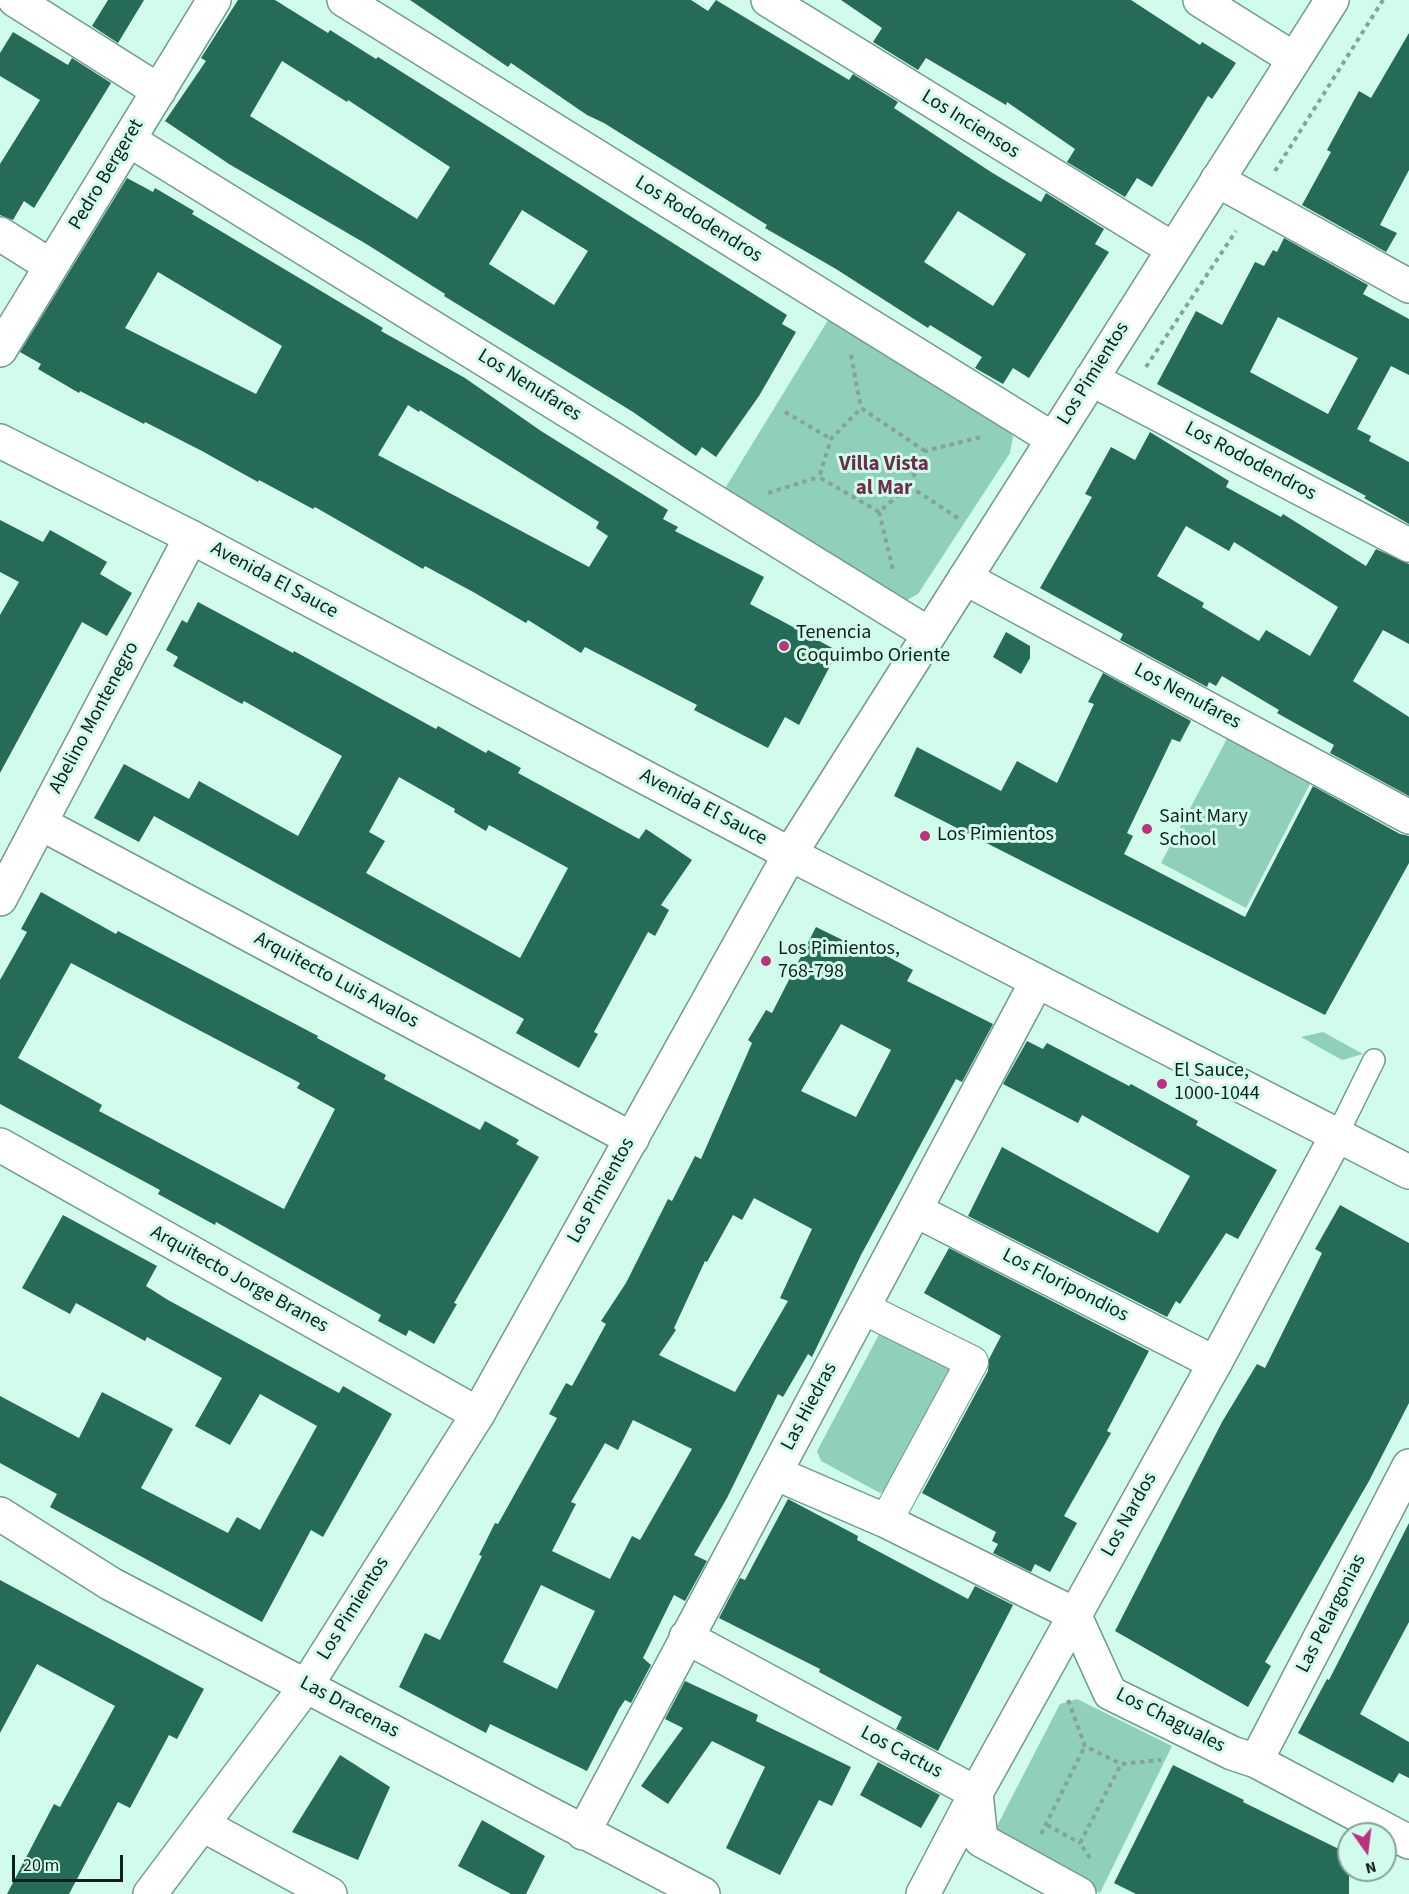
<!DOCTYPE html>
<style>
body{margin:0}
#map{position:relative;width:1409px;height:1894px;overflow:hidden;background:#d1fcec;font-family:"Source Sans 3",sans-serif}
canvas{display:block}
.north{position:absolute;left:1337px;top:1822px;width:60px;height:60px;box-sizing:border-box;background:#d1fcec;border:2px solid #84a498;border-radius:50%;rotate:166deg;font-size:16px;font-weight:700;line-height:24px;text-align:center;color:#10201b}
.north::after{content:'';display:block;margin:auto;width:21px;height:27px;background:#b8357d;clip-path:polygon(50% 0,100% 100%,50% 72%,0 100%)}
.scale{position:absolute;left:12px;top:1855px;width:111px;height:27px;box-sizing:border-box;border:3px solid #10201b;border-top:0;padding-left:8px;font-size:18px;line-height:21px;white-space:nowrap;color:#10201b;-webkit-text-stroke:4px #d1fcec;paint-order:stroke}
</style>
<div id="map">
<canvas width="1409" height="1894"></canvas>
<div class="north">N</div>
<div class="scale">20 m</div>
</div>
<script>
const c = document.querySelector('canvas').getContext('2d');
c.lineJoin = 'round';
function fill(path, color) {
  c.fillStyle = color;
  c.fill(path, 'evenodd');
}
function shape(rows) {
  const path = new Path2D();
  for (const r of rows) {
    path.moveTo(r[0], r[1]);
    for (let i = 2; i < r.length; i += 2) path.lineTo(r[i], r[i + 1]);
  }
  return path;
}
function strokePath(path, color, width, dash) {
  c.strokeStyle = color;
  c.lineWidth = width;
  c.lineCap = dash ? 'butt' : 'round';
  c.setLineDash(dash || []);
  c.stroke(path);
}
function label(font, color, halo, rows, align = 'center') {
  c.font = font + ' "Source Sans 3",sans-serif';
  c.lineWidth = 6;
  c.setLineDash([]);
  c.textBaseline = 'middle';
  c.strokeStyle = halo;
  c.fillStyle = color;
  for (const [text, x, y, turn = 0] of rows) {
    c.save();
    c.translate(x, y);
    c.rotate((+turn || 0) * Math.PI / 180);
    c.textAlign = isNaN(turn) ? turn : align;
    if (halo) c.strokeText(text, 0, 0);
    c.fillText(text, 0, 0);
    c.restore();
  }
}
const green = shape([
 [830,317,1005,424,1013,437,1010,453,918,594,905,601,721,495],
 [1229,735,1312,780,1246,908,1161,863],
 [1323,1032,1363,1054,1342,1060,1301,1037],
 [882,1329,958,1361,890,1490,880,1493,821,1461,817,1451],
 [1077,1699,1172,1746,1100,1893,1000,1838,996,1828,1060,1704]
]);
const building = shape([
 [108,0,144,0,118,43,92,26],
 [238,0,275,0,328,33,330,30,376,59,378,57,787,315,782,324,796,332,759,396,716,457,702,447,696,456,633,412,444,296,445,294,368,245,229,164,165,121,206,61,201,58],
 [282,61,347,102,348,100,450,167,417,219,250,116],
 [522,210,588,251,554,305,489,264],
 [410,0,691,0,708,11,716,0,849,80,853,74,898,102,894,108,991,172,1041,202,1046,193,1104,229,1095,244,1109,252,1029,378,1013,368,1003,384,975,368,982,357,930,325,928,328,836,269,765,228,767,225,604,123,587,115,511,63,508,67],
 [958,211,1026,254,993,306,924,262],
 [841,0,1131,0,1200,45,1202,42,1236,63,1212,99,1208,96,1152,187,1137,178,1125,197,1067,162,1075,149,1007,102,1006,105,926,58,918,70,873,42,882,28],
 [13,32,68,65,72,58,111,83,34,208,24,201,13,220,0,215,0,164,40,100,0,76,0,53],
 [1409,33,1409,170,1380,225,1397,233,1386,252,1302,205,1331,152,1327,150,1359,91,1371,98],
 [127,178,153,192,155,188,194,211,192,214,383,328,381,331,465,378,541,431,668,510,663,519,678,527,675,531,764,577,750,604,838,651,799,725,785,717,768,748,694,710,697,705,585,647,581,653,528,620,526,623,475,593,425,566,423,569,315,507,313,509,259,480,258,482,202,451,145,422,144,424,80,391,79,393,38,369,41,364,20,352],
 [158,272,282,346,256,394,125,328],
 [408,405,419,412,420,410,599,522,596,528,608,536,589,567,378,455],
 [1284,238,1368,285,1363,294,1409,319,1409,375,1391,366,1357,429,1371,436,1369,441,1409,462,1409,524,1364,498,1366,496,1157,384,1196,311,1222,325,1255,262,1264,266,1273,250,1277,252],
 [1278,317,1358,358,1328,414,1250,372],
 [1150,432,1229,481,1226,487,1281,517,1283,514,1366,566,1376,549,1409,564,1409,644,1383,630,1353,681,1409,717,1409,796,1330,753,1334,745,1277,713,1279,710,1222,676,1216,686,1209,682,1207,687,1120,640,1123,634,1040,588,1092,497,1085,494,1111,447,1135,460],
 [1186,526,1229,551,1234,542,1338,607,1310,656,1266,630,1259,641,1202,607,1204,603,1157,576],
 [0,520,43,542,50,530,95,555,107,562,100,574,132,593,107,636,82,622,0,773,0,615,19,582,0,572],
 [198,602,293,653,294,651,436,729,438,726,486,753,488,750,521,768,518,773,639,839,646,829,692,860,661,905,669,910,655,936,648,932,594,1032,598,1034,579,1068,516,1033,524,1019,154,816,139,842,94,818,124,764,189,799,199,781,298,836,342,756,244,701,242,704,173,666,178,657,166,650,182,620,187,623],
 [399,777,455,809,454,812,486,831,489,825,568,868,520,958,366,873,385,841,369,832],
 [1006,632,1030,646,1030,658,1021,674,993,657],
 [1103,673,1191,721,1180,742,1172,739,1127,833,1133,836,1124,854,1245,917,1313,786,1400,834,1409,836,1409,863,1325,1015,894,796,917,747,1001,791,1017,761,1057,783,1094,704,1088,702],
 [41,892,116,934,118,931,318,1036,317,1038,386,1075,384,1079,480,1130,485,1121,519,1140,516,1144,539,1157,454,1303,457,1304,434,1344,409,1330,406,1336,378,1321,381,1315,216,1222,215,1225,158,1194,160,1190,0,1104,0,980,27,932,21,929],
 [71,963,300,1083,297,1088,335,1109,284,1209,99,1111,102,1105,18,1058],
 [816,927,863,950,866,945,913,970,907,981,993,1024,962,1082,956,1079,861,1255,812,1357,808,1354,783,1397,778,1394,727,1498,694,1555,707,1561,685,1601,674,1595,643,1658,651,1665,631,1703,625,1700,619,1709,587,1771,490,1724,486,1733,399,1687,425,1633,440,1640,482,1556,479,1555,495,1523,498,1524,557,1418,549,1414,566,1383,572,1386,606,1324,601,1321,626,1283,668,1199,672,1201,695,1156,701,1159,752,1043,748,1040,766,1010,772,1013],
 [841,1024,891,1050,856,1117,801,1091],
 [754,1198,812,1229,780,1298,788,1301,735,1392,659,1355,676,1330,674,1328,705,1261,707,1262,733,1215,742,1220],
 [633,1420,692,1449,640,1540,632,1536,610,1579,552,1551,576,1504,571,1502,605,1443,618,1450],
 [541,1585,595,1611,557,1689,503,1662],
 [1027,1041,1043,1049,1047,1043,1129,1086,1131,1084,1198,1121,1196,1125,1277,1170,1238,1239,1226,1233,1180,1304,1176,1301,1167,1317,968,1216,1002,1147,1158,1233,1190,1176,1082,1115,1078,1123,1003,1084],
 [1340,1205,1409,1243,1409,1403,1369,1481,1265,1662,1271,1666,1248,1707,1115,1631,1222,1422,1257,1364,1265,1368,1322,1253,1315,1249],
 [63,1215,157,1266,146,1286,168,1300,339,1393,343,1386,392,1414,323,1537,311,1530,262,1622,50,1507,57,1494,0,1463,0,1396,79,1438,102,1392,173,1429,141,1488,228,1533,237,1517,260,1530,317,1426,260,1394,230,1445,195,1426,222,1378,147,1337,145,1341,76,1303,70,1314,22,1288],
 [949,1248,1149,1351,1107,1431,1111,1433,1064,1516,1077,1523,1050,1572,1035,1564,1031,1572,993,1553,998,1544,992,1541,996,1532,922,1493,988,1371,989,1359,1001,1336,924,1293],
 [788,1499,858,1536,857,1540,968,1599,975,1586,1013,1605,938,1751,896,1729,902,1717,819,1672,820,1669,719,1618,740,1578,745,1580],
 [1409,1523,1409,1622,1360,1714,1409,1742,1409,1778,1399,1773,1393,1783,1298,1733,1327,1679,1329,1680],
 [0,1580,204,1689,177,1739,169,1735,130,1808,118,1802,69,1894,7,1894,54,1804,60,1807,115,1706,37,1664,0,1733],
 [685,1681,758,1715,756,1721,851,1767,832,1806,819,1800,780,1875,726,1848,765,1767,712,1741,668,1804,641,1786,683,1728,665,1719],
 [340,1755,390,1787,358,1860,292,1832],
 [878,1762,940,1795,921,1828,860,1795],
 [1173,1765,1244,1800,1243,1802,1349,1854,1349,1894,1136,1894,1114,1883],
 [482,1820,545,1856,526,1894,511,1894,458,1866]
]);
const path = shape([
 [1275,171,1383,0],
 [851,355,861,408],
 [1146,367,1236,231],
 [785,412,831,439],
 [925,451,861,408,831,439,819,477,879,512,909,486,925,451,981,437],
 [909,486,961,520],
 [768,493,819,477],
 [879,512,893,570],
 [1068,1700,1085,1746,1121,1764],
 [1047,1825,1080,1843],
 [1041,1834,1085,1746],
 [1090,1858,1080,1843,1121,1764,1161,1760]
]);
const service = shape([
 [1337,1135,1374,1060]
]);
const pedestrian = shape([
 [863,1308,972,1362,886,1521]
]);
const minor = shape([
 [15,0,159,91],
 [344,0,1053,439],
 [768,0,1173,249],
 [1200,0,1294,59],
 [129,140,929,634],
 [1217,180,1409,286],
 [0,234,51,266],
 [0,350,214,0],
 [1091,379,1409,545],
 [965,578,1409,817],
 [40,823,632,1139],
 [0,899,191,537],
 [0,1145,478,1414],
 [915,1210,1215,1363],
 [775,1473,886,1521,1074,1614,1110,1693,1232,1753,1256,1761,1409,1842],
 [0,1514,111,1584,703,1894],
 [686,1637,976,1793,981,1840,1079,1894],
 [1256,1761,1409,1466],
 [203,1825,330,1894],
 [583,1833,1037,981]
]);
const tertiary = shape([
 [0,441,191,537,790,854,1332,0],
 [923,1894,976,1793,1215,1363,1337,1135]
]);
const secondary = shape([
 [150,1894,306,1686,478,1414,790,854,1409,1172]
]);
const markers = [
 [784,646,6,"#b8357d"],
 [1147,829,6,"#b8357d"],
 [925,836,6,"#b8357d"],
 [766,961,6,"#b8357d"],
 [1162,1084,6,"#b8357d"]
];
const streetNames = [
 ["Los Inciensos",970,125,32],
 ["Pedro Bergeret",107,175,-59],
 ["Los Rododendros",698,220,32],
 ["Los Pimientos",1094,374,-58],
 ["Los Nenufares",529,386,32],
 ["Los Rododendros",1250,462,28],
 ["Avenida El Sauce",274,581,28],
 ["Los Nenufares",1187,697,28],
 ["Abelino Montenegro",95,718,-62],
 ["Avenida El Sauce",703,808,28],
 ["Arquitecto Luis Avalos",336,981,28],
 ["Los Pimientos",602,1191,-61],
 ["Arquitecto Jorge Branes",239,1280,29],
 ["Los Floripondios",1065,1286,27],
 ["Las Hiedras",810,1407,-62],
 ["Los Nardos",1130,1515,-61],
 ["Los Pimientos",354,1609,-58],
 ["Las Pelargonias",1332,1614,-63],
 ["Las Dracenas",349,1708,28],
 ["Los Chaguales",1170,1721,27],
 ["Los Cactus",901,1753,28]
];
const poiNames = [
 ["Tenencia",796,634],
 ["Coquimbo Oriente",796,657],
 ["Saint Mary",1159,818],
 ["School",1159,841],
 ["Los Pimientos",937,836],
 ["Los Pimientos,",778,950],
 ["768-798",778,973],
 ["El Sauce,",1174,1072],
 ["1000-1044",1174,1095]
];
const neighbourhoodNames = [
 ["Villa Vista",884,465],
 ["al Mar",884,489]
];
fill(green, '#90cfb9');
fill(building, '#256b57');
strokePath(service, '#729b8d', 24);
strokePath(pedestrian, '#729b8d', 34);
strokePath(minor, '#729b8d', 36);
strokePath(tertiary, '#729b8d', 36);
strokePath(secondary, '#729b8d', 36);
strokePath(path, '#84a498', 4, [4.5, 4.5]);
strokePath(service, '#fff', 21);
strokePath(pedestrian, '#fff', 32);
strokePath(minor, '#fff', 33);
strokePath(tertiary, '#fff', 33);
strokePath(secondary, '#fff', 33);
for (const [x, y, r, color] of markers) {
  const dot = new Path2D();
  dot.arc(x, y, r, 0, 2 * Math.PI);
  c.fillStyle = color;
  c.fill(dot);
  strokePath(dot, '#d1fcec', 2);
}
label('20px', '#10201b', '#d1fcec', streetNames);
label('20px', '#10201b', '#d1fcec', poiNames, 'left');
label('bold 21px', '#6d2d4d', '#d1fcec', neighbourhoodNames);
</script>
